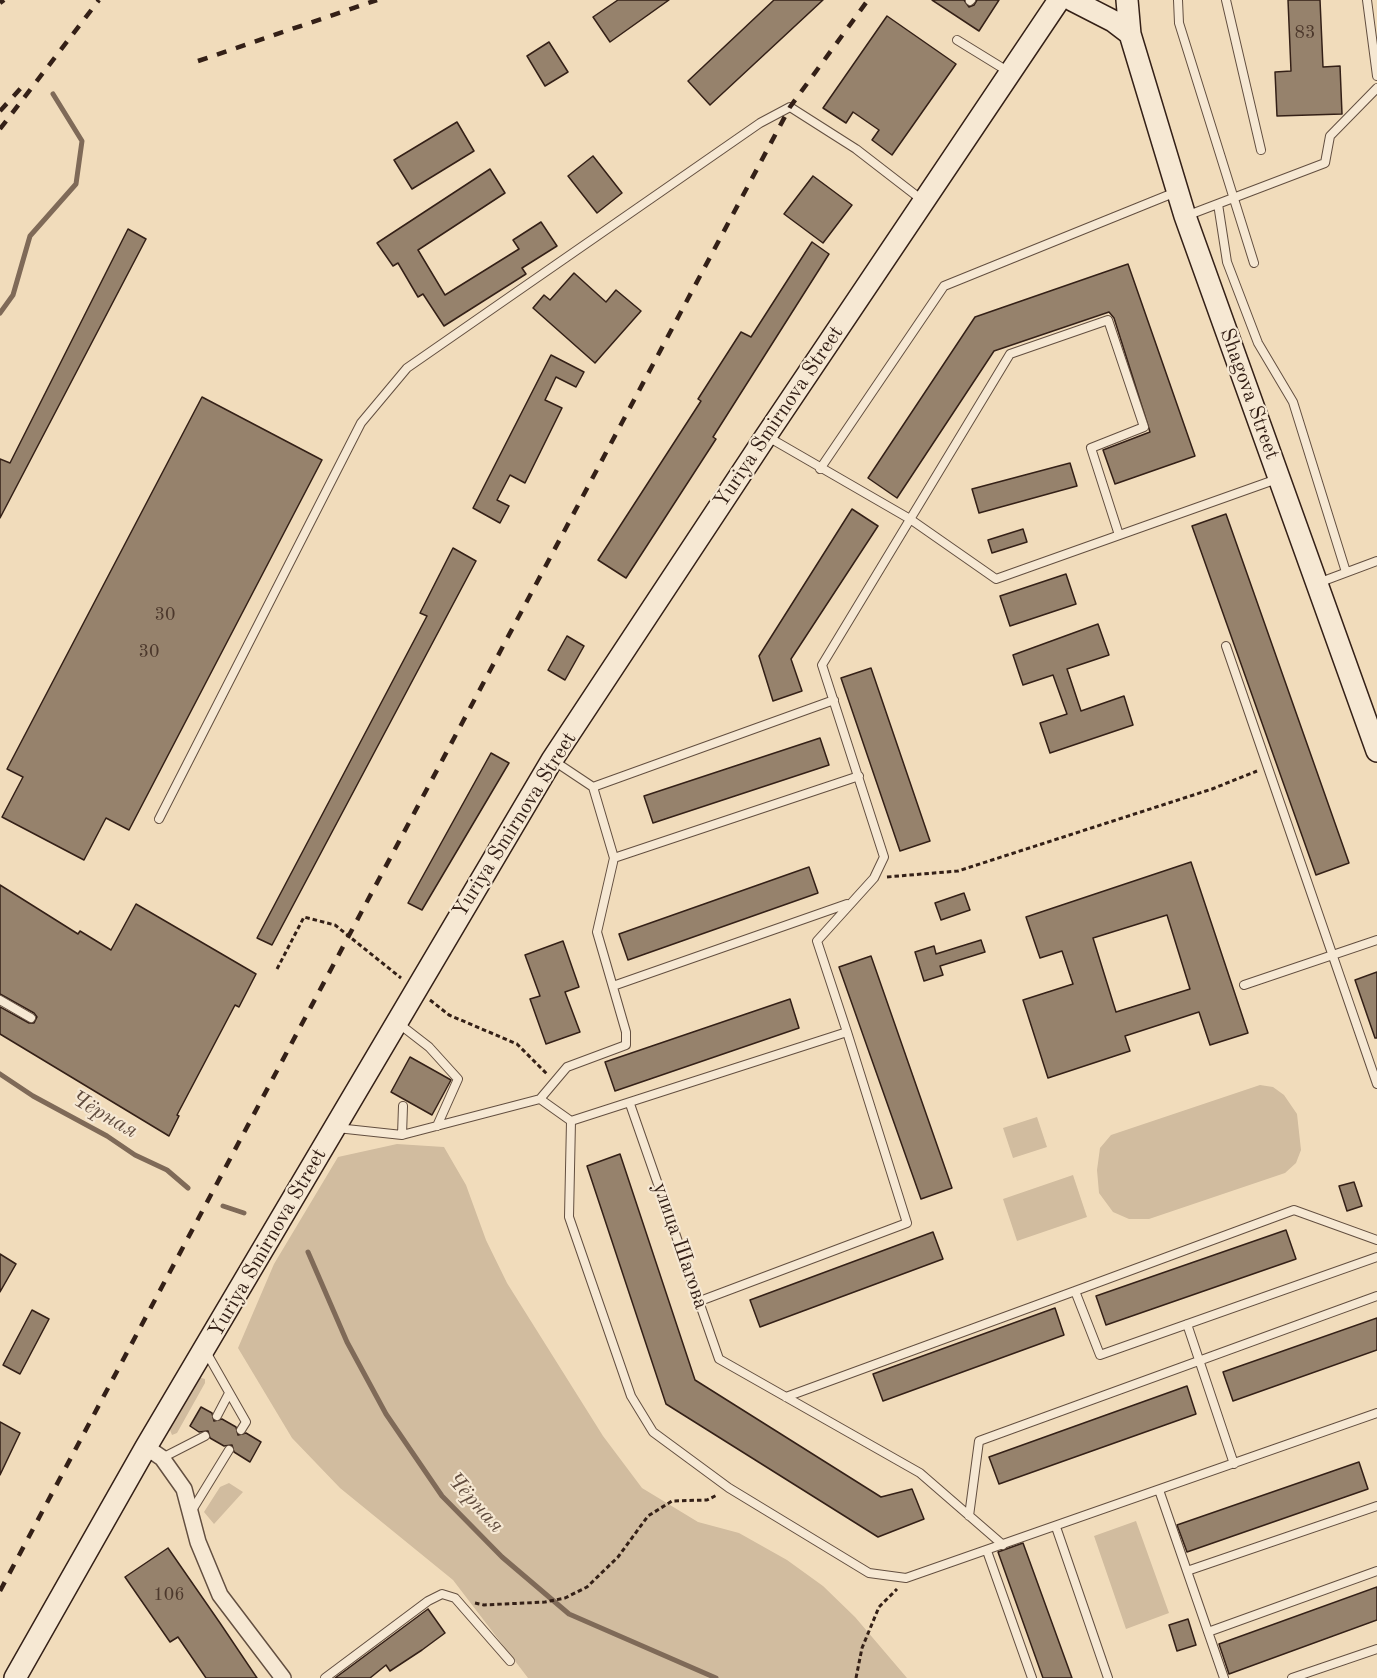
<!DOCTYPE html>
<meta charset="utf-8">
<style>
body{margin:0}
canvas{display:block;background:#f1dcbb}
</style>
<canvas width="1377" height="1678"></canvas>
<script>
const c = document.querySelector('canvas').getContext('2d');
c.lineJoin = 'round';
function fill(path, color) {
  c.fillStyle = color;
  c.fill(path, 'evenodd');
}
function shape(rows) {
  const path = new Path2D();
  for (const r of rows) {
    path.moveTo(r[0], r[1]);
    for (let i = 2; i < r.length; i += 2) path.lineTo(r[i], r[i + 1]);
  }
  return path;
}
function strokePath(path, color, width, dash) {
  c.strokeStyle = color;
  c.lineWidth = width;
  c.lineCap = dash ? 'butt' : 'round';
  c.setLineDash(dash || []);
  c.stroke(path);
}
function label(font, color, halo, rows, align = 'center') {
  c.font = font + ' "Old Standard TT",serif';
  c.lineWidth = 4.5;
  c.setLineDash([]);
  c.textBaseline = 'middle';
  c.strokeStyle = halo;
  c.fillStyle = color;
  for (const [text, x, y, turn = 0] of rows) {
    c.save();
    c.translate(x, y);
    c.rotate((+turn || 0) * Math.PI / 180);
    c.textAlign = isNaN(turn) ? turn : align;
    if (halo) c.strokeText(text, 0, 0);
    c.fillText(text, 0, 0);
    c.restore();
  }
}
const green = shape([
 [1260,1085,1273,1087,1284,1095,1297,1114,1301,1150,1296,1163,1285,1173,1149,1219,1129,1219,1113,1212,1099,1193,1097,1170,1100,1148,1111,1135],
 [1037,1117,1047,1147,1013,1158,1003,1128],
 [397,1144,444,1147,466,1185,486,1240,507,1283,603,1436,642,1488,698,1522,739,1533,787,1560,823,1586,855,1617,907,1678,528,1678,453,1580,340,1488,292,1438,238,1348,274,1264,338,1157],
 [1073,1175,1087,1217,1017,1241,1003,1199],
 [198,1377,205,1379,205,1383,177,1433,172,1435,168,1425],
 [229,1483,243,1492,214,1524,204,1512,220,1487],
 [1136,1521,1169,1613,1126,1629,1094,1536]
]);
const stream = shape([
 [0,313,13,295,30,236,76,184,82,141,53,94],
 [0,1074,33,1096,107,1136,135,1155,167,1170,188,1188],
 [223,1206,244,1213],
 [308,1252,347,1342,386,1414,442,1496,502,1557,569,1614,716,1678]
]);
const building = shape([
 [618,0,669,0,610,42,593,17,618,0],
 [774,0,823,0,710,105,688,81,774,0],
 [932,0,964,0,969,7,974,5,977,0,999,0,979,31,932,0],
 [1288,0,1320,0,1323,67,1340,66,1342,114,1277,116,1275,72,1291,71,1288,0],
 [887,16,956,64,892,155,872,140,879,130,853,112,846,123,823,108,887,16],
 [549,42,568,72,545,86,527,56,549,42],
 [457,122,474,151,412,189,394,160,457,122],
 [593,156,622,193,597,213,568,176,593,156],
 [490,169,505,193,418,250,445,295,519,249,513,240,541,222,557,246,522,268,526,274,444,326,423,294,418,297,398,263,393,266,377,243,490,169],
 [813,176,852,205,823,243,784,214,813,176],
 [128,229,146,239,0,518,0,459,10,463,128,229],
 [812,242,829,254,713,437,716,439,626,578,598,560,701,401,698,399,741,332,751,337,812,242],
 [1128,264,1195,456,1115,484,1103,450,1150,432,1114,318,1109,312,994,351,897,498,868,478,975,317,1128,264],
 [574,273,606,302,616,290,641,311,595,363,533,308,544,295,550,300,574,273],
 [551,355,584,372,576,387,556,377,545,400,562,408,525,483,510,475,497,500,509,506,500,523,473,508,551,355],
 [202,397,322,460,129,830,106,818,84,860,2,817,23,777,7,769,202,397],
 [1070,463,1077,486,979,513,972,489,1070,463],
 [852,509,878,526,791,659,802,691,773,701,759,656,852,509],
 [1226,514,1349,863,1316,875,1192,526,1226,514],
 [1023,529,1027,542,992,553,988,540,1023,529],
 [453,548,476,561,272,945,257,938,427,616,420,613,453,548],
 [1066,574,1076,604,1010,626,1000,596,1066,574],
 [1098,624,1109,655,1067,669,1081,711,1124,696,1133,725,1050,753,1040,723,1067,714,1053,675,1023,685,1013,655,1098,624],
 [567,636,584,646,565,680,548,670,567,636],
 [871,668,930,841,900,851,841,678,871,668],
 [820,738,829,765,653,823,644,796,820,738],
 [491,753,509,763,422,910,408,903,491,753],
 [1191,862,1248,1033,1210,1045,1199,1012,1125,1036,1130,1051,1048,1078,1023,1000,1073,984,1062,951,1040,958,1026,917,1191,862],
 [1167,915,1190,989,1116,1012,1093,938,1167,915],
 [809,867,818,893,628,960,619,934,809,867],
 [0,885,78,934,80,931,111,950,136,904,256,974,239,1007,235,1005,177,1115,179,1116,169,1136,0,1034,0,1007,29,1023,34,1023,37,1017,34,1013,0,994,0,885],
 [964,893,970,910,941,920,935,903,964,893],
 [981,940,985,952,940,966,943,975,924,981,915,952,934,946,936,954,981,940],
 [563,941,579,987,565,992,580,1032,546,1044,530,999,540,996,525,955,563,941],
 [871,956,952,1188,921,1199,839,967,871,956],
 [1377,972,1377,1038,1375,1038,1355,980,1377,972],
 [790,999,799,1028,615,1091,605,1062,790,999],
 [410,1057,451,1080,432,1115,391,1092,410,1057],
 [620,1154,695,1380,881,1497,912,1489,924,1519,878,1537,666,1404,587,1166,620,1154],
 [1354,1182,1362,1206,1347,1211,1339,1186,1354,1182],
 [1286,1230,1296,1259,1106,1325,1096,1296,1286,1230],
 [933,1232,943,1259,760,1327,750,1300,933,1232],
 [0,1254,16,1264,0,1292,0,1254],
 [1055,1308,1064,1335,883,1401,873,1374,1055,1308],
 [32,1310,49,1319,20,1374,3,1365,32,1310],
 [1377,1318,1377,1350,1233,1401,1223,1372,1377,1318],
 [1187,1386,1196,1414,999,1484,989,1457,1187,1386],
 [201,1407,212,1413,214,1421,222,1419,236,1427,238,1435,246,1433,261,1442,250,1462,234,1452,232,1445,224,1446,210,1438,208,1431,199,1432,190,1426,201,1407],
 [0,1422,20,1433,0,1475,0,1422],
 [1359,1462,1368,1489,1187,1552,1177,1525,1359,1462],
 [1023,1543,1072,1678,1043,1678,998,1552,1023,1543],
 [168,1548,220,1623,257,1678,206,1678,178,1637,170,1642,125,1577,168,1548],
 [1377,1587,1377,1620,1229,1674,1219,1644,1377,1587],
 [428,1609,445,1633,422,1650,390,1671,386,1665,370,1678,335,1678,428,1609],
 [1188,1619,1196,1645,1177,1651,1169,1625,1188,1619]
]);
const path = shape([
 [887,877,958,871,1212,789,1257,771],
 [277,969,304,917,335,925,401,978],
 [430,1000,449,1015,517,1044,547,1074],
 [475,1603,484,1605,545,1602,565,1598,587,1587,618,1557,648,1516,672,1501,707,1500,717,1495],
 [856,1678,862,1648,879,1607,897,1589]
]);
const service = shape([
 [1178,0,1179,23,1254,263],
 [1226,0,1261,150],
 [1367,0,1377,76],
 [970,1,971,0],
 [957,40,1009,72],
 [1218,204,1227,262,1258,343,1293,402,1346,572],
 [1186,216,1325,163,1330,136,1377,88],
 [768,437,910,519,996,579,1277,479],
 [820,469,944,286,1176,192],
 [1318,583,1377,561],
 [1226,646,1377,1084],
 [593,787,834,700],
 [159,819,361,423,407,368,760,123,790,107,856,149,922,200],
 [614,858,859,776],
 [1244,985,1377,940],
 [613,986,847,904],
 [0,1000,31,1018],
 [398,1023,429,1047,458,1079,437,1126],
 [847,1032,817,941,874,878,884,857,822,665,1010,354,1108,320,1144,427,1091,448,1119,535],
 [540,1099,567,1067,626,1045,626,1032,597,932,614,858,593,787,554,761],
 [630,1104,719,1359,920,1473,1003,1545],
 [571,1121,569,1217,631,1396,653,1432,729,1488,869,1573,906,1578,1377,1413],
 [337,1128,402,1135,540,1099,571,1121,847,1032,907,1223,700,1301],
 [402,1135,403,1106],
 [1075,1291,1294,1210,1377,1240],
 [1187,1324,1234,1464],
 [205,1350,246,1422,241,1430],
 [786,1397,1075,1291,1100,1355,1377,1257],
 [217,1416,228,1395],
 [162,1458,205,1436],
 [1159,1490,1224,1678],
 [191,1512,229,1450],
 [969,1516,979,1441,1377,1296],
 [1056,1527,1108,1678],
 [987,1551,1032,1678],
 [1187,1571,1377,1506],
 [1208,1632,1377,1571],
 [325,1678,428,1601,442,1594,455,1598,510,1661],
 [1292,1678,1377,1649]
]);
const minor = shape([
 [146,1447,162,1458,184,1489,198,1542,220,1595,283,1678]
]);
const secondary = shape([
 [1072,0,1113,21,1130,34],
 [1127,0,1130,34,1185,216,1377,751],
 [15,1678,146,1447,552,760,766,436,1059,0]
]);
const rail = shape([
 [0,3,4,0],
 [198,61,377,0],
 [0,111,21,88],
 [0,129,99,0],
 [0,1591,790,107,868,0]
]);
const numberNames = [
 ["83",1305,33],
 ["30",165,615],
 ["30",149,652],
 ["106",169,1595]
];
const streetNames = [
 ["Shagova Street",1249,394,70],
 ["Yuriya Smirnova Street",779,417,-56],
 ["Yuriya Smirnova Street",515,825,-58],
 ["Yuriya Smirnova Street",268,1243,-60],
 ["улица Шагова",680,1246,71]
];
const waterNames = [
 ["Чёрная",104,1115,30],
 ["Чёрная",475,1503,48]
];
fill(green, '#d1bc9f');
strokePath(stream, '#7f6a58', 5);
fill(building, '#96826c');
strokePath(building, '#342017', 1.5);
strokePath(service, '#634f40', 10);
strokePath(minor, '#634f40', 18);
strokePath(secondary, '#342017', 24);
strokePath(path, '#342017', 3, [4.5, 3]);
strokePath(service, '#f6e8d3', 8);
strokePath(minor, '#f6e8d3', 15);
strokePath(secondary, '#f6e8d3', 21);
strokePath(rail, '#342017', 4.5, [10, 10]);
label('18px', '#4c382c', null, numberNames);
label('21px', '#342017', '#f6e8d3', streetNames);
label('italic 22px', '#604b3d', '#f6e8d3', waterNames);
</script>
